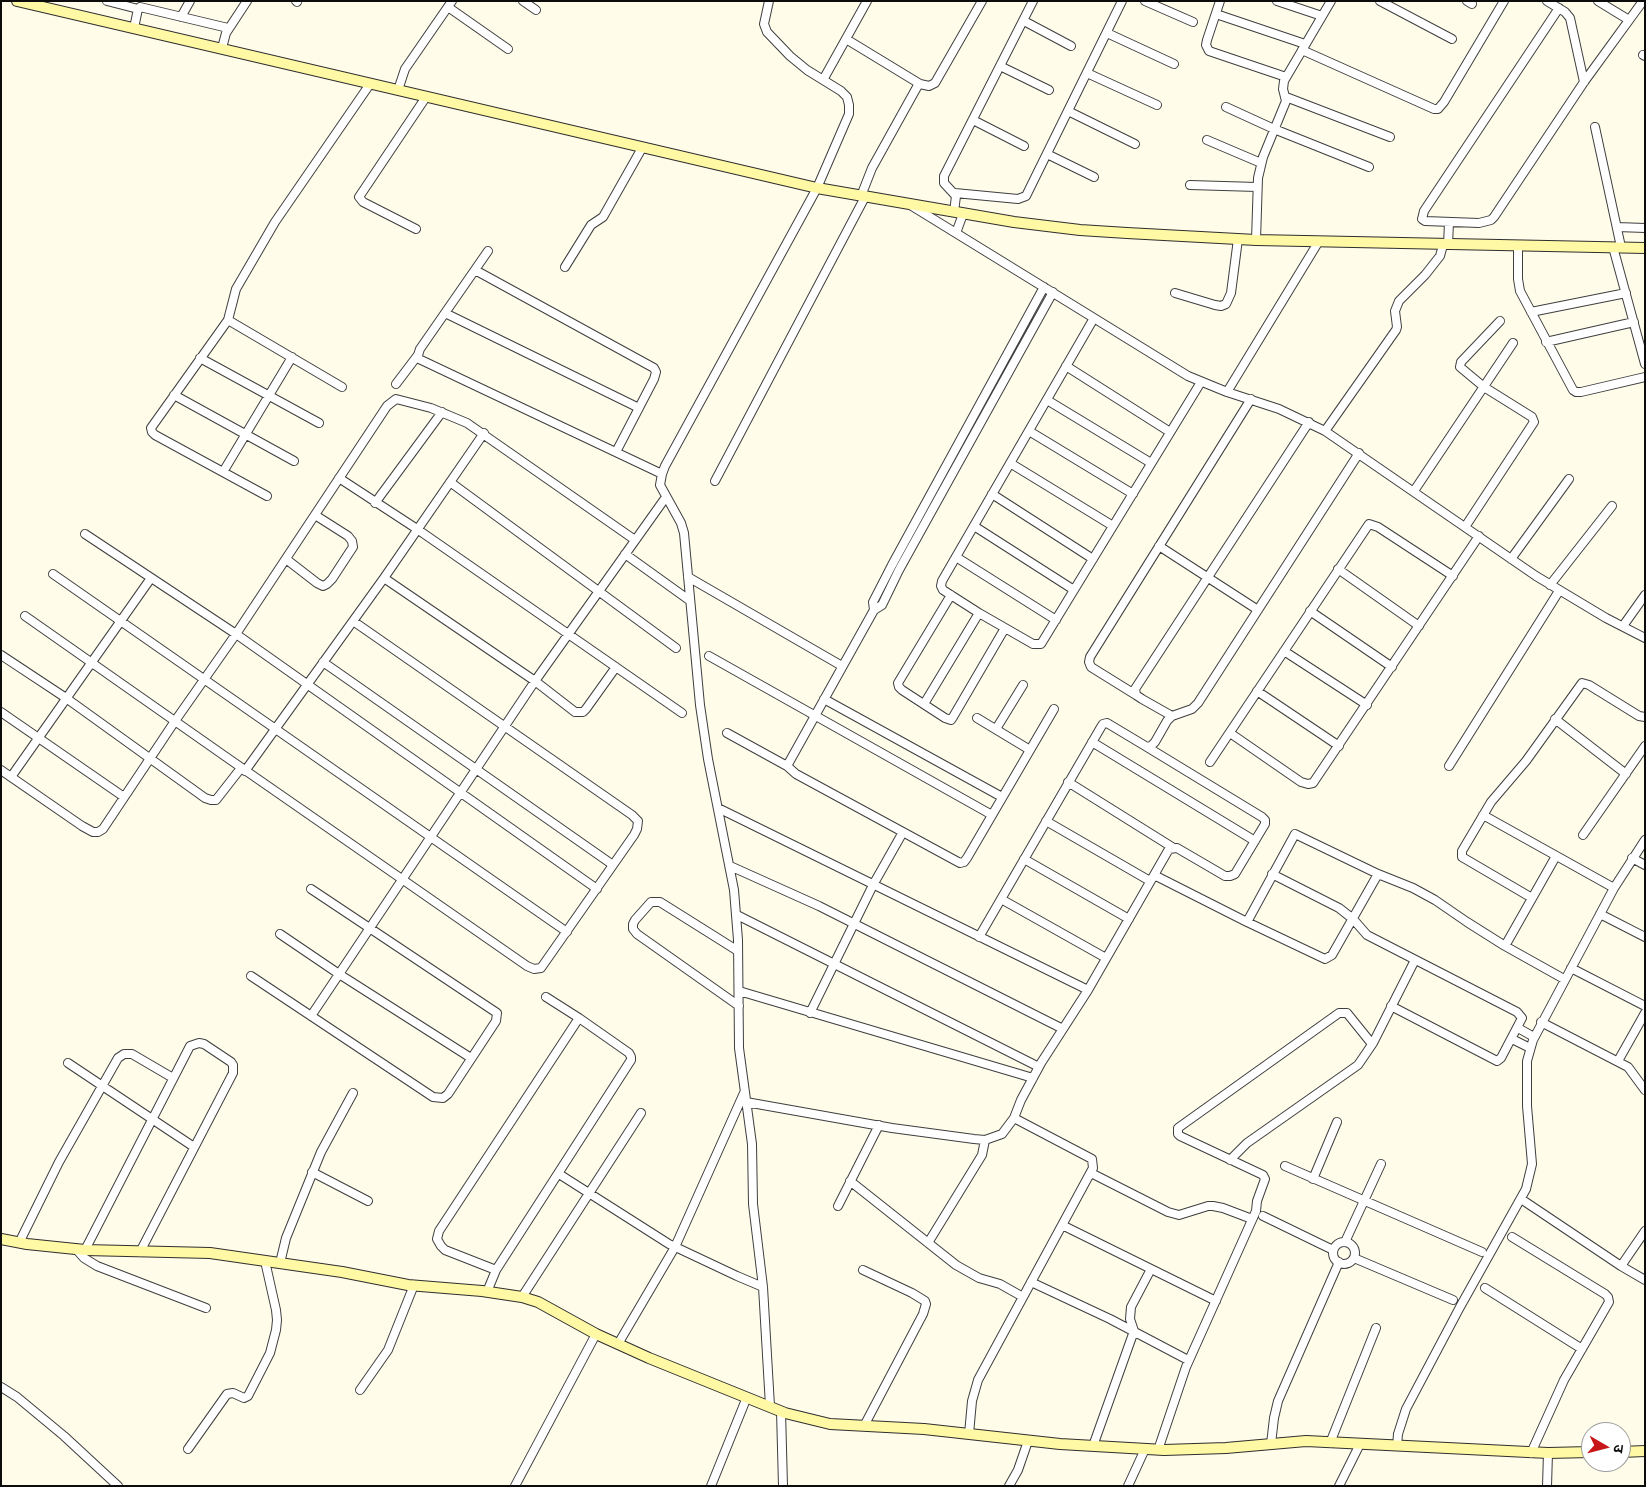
<!DOCTYPE html>
<meta charset="utf-8">
<style>
body{margin:0}
#map{position:relative;width:1646px;height:1487px;overflow:hidden;background:#fffcea;font-family:Literata,"Noto Sans Devanagari",serif}
canvas{display:block}
.frame{position:absolute;inset:0;border:2px solid #0c0c0c;pointer-events:none}
.north{position:absolute;left:1581px;top:1422px;width:50px;height:50px;box-sizing:border-box;background:#fff;border:1px solid #9e9e9e;border-radius:50%;rotate:98deg;font-size:14px;font-weight:700;line-height:20px;text-align:center;color:#0c0c0c}
.north::after{content:'';display:block;margin:auto;width:18px;height:22px;background:#c8171a;clip-path:polygon(50% 0,100% 100%,50% 72%,0 100%)}
</style>
<div id="map">
<canvas width="1646" height="1487"></canvas>
<div class="frame"></div>
<div class="north">उ</div>
</div>
<script>
const c = document.querySelector('canvas').getContext('2d');
c.lineJoin = 'round';
function shape(rows) {
  const path = new Path2D();
  for (const r of rows) {
    if (r.length === 3) {
      path.moveTo(r[0] + r[2], r[1]);
      path.arc(r[0], r[1], r[2], 0, 2 * Math.PI);
      continue;
    }
    path.moveTo(r[0], r[1]);
    for (let i = 2; i < r.length; i += 2) path.lineTo(r[i], r[i + 1]);
  }
  return path;
}
function strokePath(path, color, width, dash) {
  c.strokeStyle = color;
  c.lineWidth = width;
  c.lineCap = dash ? 'butt' : 'round';
  c.setLineDash(dash || []);
  c.stroke(path);
}
const street = shape([
 [107,1,138,9],
 [296,1,297,2],
 [523,1,536,10],
 [769,1,764,24,767,32,790,56,807,70,841,91,847,97,849,105,849,114,817,188,665,466,662,474,660,485,681,523,684,533,700,705,708,759,734,890,738,940,739,1048,752,1144,753,1204,763,1287,770,1406],
 [1145,1,1193,22],
 [1220,1,1207,40,1206,45,1209,51,1286,77],
 [1277,1,1322,16],
 [1380,1,1452,39],
 [1467,1,1472,4],
 [1547,1,1565,12,1570,18,1584,82],
 [1598,1,1629,20],
 [448,7,508,49],
 [1559,8,1424,211,1422,219,1425,221,1479,223,1491,220,1494,217,1584,82,1643,1],
 [1216,14,1305,44],
 [181,17,190,1],
 [1024,21,1071,46],
 [134,28,138,9,140,7,228,28],
 [1107,33,1174,64],
 [846,39,920,84],
 [222,48,226,33,247,1],
 [1302,50,1434,109,1438,109,1444,102,1504,1],
 [1643,55,1645,56],
 [1000,66,1049,90],
 [1087,73,1157,105],
 [823,80,867,1],
 [398,90,405,69,452,1],
 [1286,97,1390,137],
 [1226,107,1274,129,1369,167],
 [1068,111,1135,144],
 [973,120,1024,146],
 [1595,127,1621,247],
 [1207,140,1261,163],
 [1047,154,1094,177],
 [1190,185,1257,187],
 [955,193,1018,199,1026,196,1122,1],
 [861,196,872,168,917,87,920,84,929,86,935,83,982,1],
 [912,206,1188,376,1227,392,1279,409,1325,431,1536,576,1606,618,1645,638],
 [954,212,956,196,944,183,944,176,1033,1],
 [1617,227,1645,228],
 [416,229,363,202,359,197,426,97],
 [956,233,963,214],
 [1256,240,1258,178,1263,157,1286,101,1283,89,1284,81,1331,1],
 [1448,245,1449,222],
 [1518,246,1518,279,1520,291,1573,390,1576,392,1581,392,1645,377],
 [1613,247,1645,364],
 [488,251,420,349,418,355,419,359,662,474],
 [565,267,591,225,603,217,642,148],
 [475,270,654,368,656,372,654,379,616,452],
 [1053,292,899,570,882,605,874,610,787,766,796,774,960,863,964,862,967,858,1054,709],
 [1175,293,1215,305,1221,306,1226,304,1231,293,1238,239],
 [1531,312,1626,293],
 [445,313,639,408],
 [1094,318,942,581,941,586,943,590,979,613,1033,644,1041,644,1201,382],
 [228,320,342,387],
 [1546,342,1634,322],
 [200,358,319,423],
 [1066,366,1170,432],
 [396,384,418,355],
 [1227,392,1319,241],
 [174,395,294,461],
 [1047,400,1151,463],
 [1029,431,1133,494],
 [1325,431,1396,330,1397,327,1395,311,1399,301,1425,275,1440,256,1443,245],
 [1010,463,1113,526],
 [223,472,292,357],
 [339,478,417,529,682,713],
 [715,481,865,197],
 [450,482,676,648],
 [1414,491,1513,343],
 [992,494,1093,559],
 [267,496,155,435,152,432,151,428,228,320,236,289,275,222,370,84],
 [375,503,442,412],
 [974,526,1074,590],
 [1465,527,1534,422,1532,417,1484,387,1460,367,1461,362,1500,321],
 [85,534,236,634,597,889],
 [1159,546,1258,610],
 [625,554,689,600],
 [956,557,1056,620],
 [286,559,317,583,323,586,327,584,332,579,349,553,353,547,352,541,348,536,315,515],
 [1511,559,1569,479],
 [1338,569,1419,626],
 [53,574,567,932],
 [688,577,842,666],
 [384,578,535,681,575,712,583,712,586,709,616,667],
 [1550,585,1612,506],
 [951,595,898,683,899,687,902,690,945,718,951,720,953,717,1005,628],
 [874,610,873,602,892,565,1044,287],
 [1310,611,1392,667],
 [25,616,229,759,527,966,534,969,541,968,634,835,637,829,638,821,632,815,353,621],
 [1623,626,1645,595],
 [1284,651,1367,705],
 [1,655,66,698,205,798,211,800,216,800,241,768],
 [709,656,992,815],
 [323,662,613,865],
 [1257,691,1339,746],
 [1136,695,1091,667,1089,662,1090,657,1251,399],
 [824,699,1002,797],
 [924,704,979,613],
 [1,712,124,797],
 [1172,716,1142,699,1136,695,1135,689,1309,422],
 [977,718,1030,750],
 [1555,719,1626,774],
 [996,729,1023,685],
 [727,733,787,766],
 [1230,733,1301,782,1308,784,1313,783,1479,536],
 [1092,742,1255,841],
 [1210,762,1369,524,1378,527,1453,576],
 [1449,766,1559,591],
 [1,770,82,826,93,832,98,832,103,829,175,721,236,634,387,406,396,399,431,408,467,423,635,540],
 [245,771,384,578,484,433],
 [11,777,151,578],
 [1068,782,1172,847],
 [718,808,1088,990],
 [1483,815,1614,888],
 [1046,821,1150,881],
 [1583,835,1645,746],
 [1632,858,1645,865],
 [1024,859,1129,919],
 [730,866,819,906,1063,1029],
 [1272,874,1339,908,1353,919,1367,935,1517,1012,1522,1018,1501,1058,1497,1061,1391,1006],
 [1154,875,1247,922,1325,959,1332,955,1378,874],
 [1532,898,1462,857,1462,851,1491,802,1526,761,1582,683,1589,685,1639,716,1645,717],
 [1001,899,1106,958],
 [1600,914,1645,937],
 [737,915,1039,1067],
 [1247,922,1295,834,1378,874,1413,888,1435,900,1467,922,1505,946,1564,979],
 [280,934,339,974,471,1058],
 [979,937,1101,727,1103,724,1107,723,1147,747,1151,746,1155,742,1167,721,1172,716,1192,709,1198,703,1359,453],
 [1505,946,1556,856],
 [738,951,660,902,651,902,635,920,633,924,633,929,637,934,739,1006],
 [1571,968,1645,1006],
 [251,976,433,1097,443,1098,448,1094,496,1021,497,1013,311,889],
 [739,991,1033,1078],
 [810,1013,873,885,903,832],
 [311,1016,535,681,666,497],
 [1541,1022,1628,1067,1645,1090],
 [1518,1028,1534,1037],
 [1512,1039,1530,1048],
 [1618,1061,1645,1013],
 [68,1063,194,1147],
 [746,1102,892,1128,974,1139,985,1140,1002,1134,1014,1118],
 [1230,1160,1247,1143,1358,1065,1373,1043,1415,960],
 [1285,1166,1482,1252],
 [312,1172,368,1201],
 [1091,1173,1168,1212,1179,1215,1208,1206,1213,1206,1223,1208,1252,1219],
 [559,1174,669,1244,737,1276,763,1287],
 [1313,1179,1337,1122],
 [850,1181,956,1265,979,1278,1000,1284,1023,1297],
 [1521,1199,1621,1266,1645,1280],
 [838,1206,879,1125],
 [1263,1216,1333,1250],
 [1062,1225,1216,1301],
 [1512,1237,1605,1294,1608,1297,1609,1302,1564,1380,1531,1453],
 [1345,1242,1381,1164],
 [1344,1253,11],
 [19,1243,59,1162,118,1058,124,1054,132,1054,173,1078],
 [928,1243,982,1155,985,1140],
 [76,1249,84,1258,97,1266,206,1308],
 [85,1250,190,1046,199,1043,204,1044,231,1062,233,1065,233,1073,140,1252],
 [1354,1258,1453,1300],
 [280,1263,286,1238,321,1152,353,1093],
 [1621,1266,1645,1231],
 [496,1270,445,1250,441,1246,437,1239,439,1231,579,1018],
 [863,1270,912,1293,925,1301,926,1304,923,1314,864,1426],
 [1031,1282,1110,1319,1188,1360],
 [1485,1288,1582,1349],
 [487,1292,496,1270,631,1060,631,1057,629,1053,579,1018,546,997],
 [522,1297,641,1113],
 [618,1344,675,1247,744,1093],
 [1,1387,17,1397,64,1436,118,1486],
 [360,1390,388,1350,414,1285],
 [781,1411,783,1486],
 [969,1434,972,1401,978,1380,1093,1168,1092,1159,1014,1118,1021,1100,1041,1063,1088,990,1169,849,1177,848,1225,876,1230,876,1235,874,1265,824,1265,820,1262,817,1147,747],
 [1330,1443,1376,1328],
 [1271,1444,1274,1418,1278,1401,1339,1262],
 [1093,1446,1134,1331,1130,1319,1131,1307,1151,1269],
 [1397,1446,1398,1434,1406,1409,1460,1307,1526,1189,1532,1164,1527,1106,1527,1061,1533,1040,1614,888,1645,840],
 [188,1449,227,1394,233,1393,244,1398,248,1396,270,1353,276,1330,277,1320,276,1310,265,1261],
 [1158,1450,1186,1367,1256,1211,1257,1201,1265,1179,1263,1175,1180,1136,1178,1134,1178,1128,1339,1013,1347,1013,1372,1044],
 [515,1486,596,1334],
 [711,1486,747,1397],
 [1009,1486,1018,1470,1028,1441],
 [1128,1486,1145,1449],
 [1339,1486,1360,1444],
 [1547,1486,1548,1453]
]);
const secondary = shape([
 [17,1,817,188,1014,222,1080,230,1127,233,1256,240,1645,248],
 [1,1239,27,1244,85,1250,210,1253,342,1272,408,1285,482,1291,522,1297,538,1302,596,1334,649,1358,785,1413,830,1424,924,1429,1060,1444,1164,1450,1226,1448,1306,1441,1548,1453,1591,1452],
 [1621,1452,1645,1451]
]);
strokePath(street, '#3f3f3f', 10);
strokePath(secondary, '#2e2e2e', 12);
strokePath(street, '#fff', 8);
strokePath(secondary, '#fff8a5', 10);
</script>
